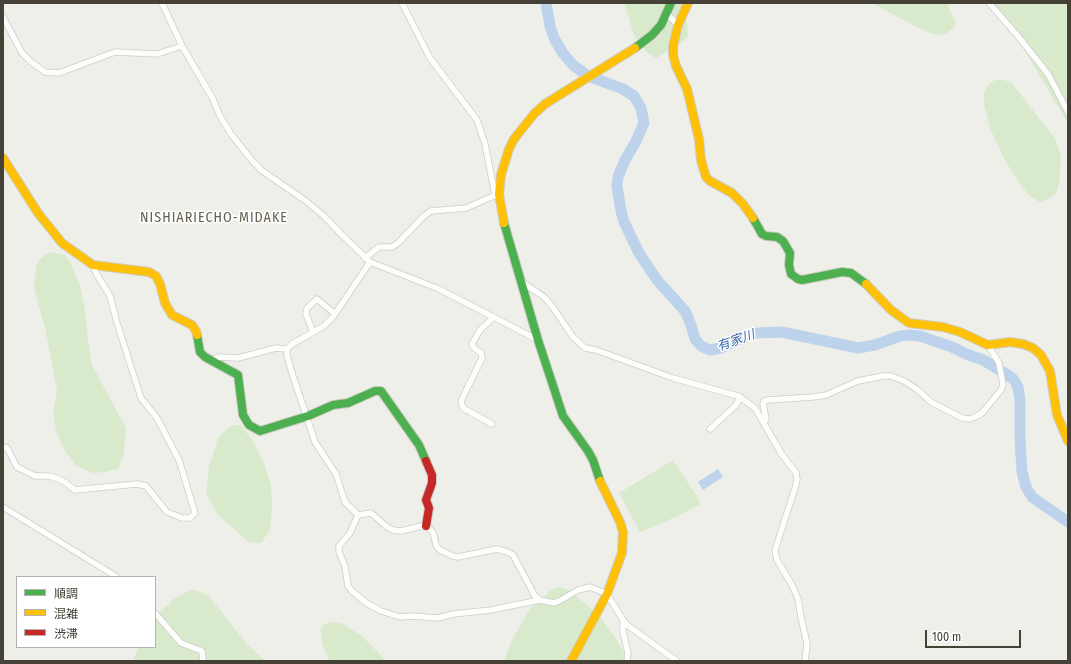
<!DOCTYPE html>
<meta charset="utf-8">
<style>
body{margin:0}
#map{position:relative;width:1071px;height:664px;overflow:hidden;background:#efefea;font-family:"Fira Sans Condensed","Noto Sans JP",sans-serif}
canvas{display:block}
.frame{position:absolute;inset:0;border:4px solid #454137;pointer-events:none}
.legend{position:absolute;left:16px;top:576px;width:140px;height:72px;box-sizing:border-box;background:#fff;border:1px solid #b5b3af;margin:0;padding:5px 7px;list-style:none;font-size:12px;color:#454137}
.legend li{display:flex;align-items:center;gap:8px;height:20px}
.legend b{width:20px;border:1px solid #b5b3af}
.scale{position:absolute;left:925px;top:630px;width:96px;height:18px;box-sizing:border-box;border:2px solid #454137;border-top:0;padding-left:5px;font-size:12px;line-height:14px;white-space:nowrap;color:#454137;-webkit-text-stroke:3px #fff;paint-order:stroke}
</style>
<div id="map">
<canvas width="1071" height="664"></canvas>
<div class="frame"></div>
<ul class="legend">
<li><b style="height:5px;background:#4caf50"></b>順調</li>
<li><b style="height:5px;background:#ffc107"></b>混雑</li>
<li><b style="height:5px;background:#c62828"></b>渋滞</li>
</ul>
<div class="scale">100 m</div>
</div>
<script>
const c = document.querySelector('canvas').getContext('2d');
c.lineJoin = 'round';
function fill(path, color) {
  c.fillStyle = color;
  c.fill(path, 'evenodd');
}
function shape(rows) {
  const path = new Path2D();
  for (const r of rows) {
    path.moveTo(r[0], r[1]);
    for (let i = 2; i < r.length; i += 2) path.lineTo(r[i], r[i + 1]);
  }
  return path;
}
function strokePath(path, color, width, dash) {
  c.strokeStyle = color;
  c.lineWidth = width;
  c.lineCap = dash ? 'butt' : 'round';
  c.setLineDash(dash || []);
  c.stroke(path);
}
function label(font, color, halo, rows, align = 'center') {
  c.font = font + ' "Fira Sans Condensed","Noto Sans JP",sans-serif';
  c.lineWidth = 3;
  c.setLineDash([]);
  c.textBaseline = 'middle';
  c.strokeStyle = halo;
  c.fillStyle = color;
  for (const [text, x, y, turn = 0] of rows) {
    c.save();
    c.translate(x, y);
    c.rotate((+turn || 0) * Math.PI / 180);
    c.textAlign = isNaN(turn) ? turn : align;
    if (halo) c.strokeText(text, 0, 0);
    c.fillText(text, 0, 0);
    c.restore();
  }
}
const green = shape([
 [624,3,682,3,687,24,688,37,679,45,656,58,648,53,634,35],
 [872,3,947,3,956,24,953,28,947,33,936,35,918,28],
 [986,3,1068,3,1068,124,1024,49,995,11],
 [995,80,1003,80,1011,82,1056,140,1061,156,1059,184,1056,194,1048,199,1040,202,1031,197,1022,187,1004,159,990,128,984,104,984,92,989,84],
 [50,252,65,255,71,264,80,286,85,310,88,341,92,365,126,428,124,453,118,469,105,472,93,473,76,466,65,451,56,431,53,412,57,391,45,327,37,300,34,287,36,265,41,258],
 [234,425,241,425,252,440,263,461,271,484,272,506,270,530,261,543,249,542,218,515,206,493,209,466,218,438,226,430],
 [673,460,700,501,699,505,678,516,640,532,619,493],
 [558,587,569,590,600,616,618,642,625,655,625,661,504,661,512,640,530,609,551,590],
 [191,590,196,590,208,595,248,645,266,661,133,661,138,647,155,647,155,618,157,615,175,598],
 [331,622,342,623,363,637,386,661,330,661,323,646,320,629,324,624]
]);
const water = shape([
 [718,469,723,477,703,490,698,482]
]);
const river = shape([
 [546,3,550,26,554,38,562,52,573,65,588,76,623,89,634,96,641,108,644,123,635,143,625,160,618,177,617,186,621,211,624,222,639,253,657,280,685,311,691,325,695,339,701,346,710,350,721,348,744,337,756,333,782,332,858,348,875,345,900,336,909,335,920,336,952,347,966,354,983,360,1008,375,1014,380,1018,387,1020,401,1020,439,1022,472,1026,487,1032,497,1068,522]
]);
const street = shape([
 [162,3,182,46,213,99,220,116,231,134,250,158,261,170,306,201,325,217,341,234,370,262,439,289,538,340],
 [402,3,430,58,477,120,485,144,495,195],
 [989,3,1017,35,1048,74,1068,112],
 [667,14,678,25],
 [3,17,22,53,31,62,45,72,59,73,115,52,157,54,182,46],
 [365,258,379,247,392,247,398,243,425,215,431,211,466,208,498,194],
 [370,262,333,317,324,326,292,344,287,349,287,356,293,376,315,442,336,474,345,502,358,515,371,513,387,527,393,530,401,531,421,526,426,526,433,532,436,545,440,550,453,556,458,557,497,549,508,552,513,555,535,596,540,600],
 [522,282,544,297,552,306,573,337,585,348,596,350,673,378,738,396,755,408,781,453,796,473,797,479,796,485,775,550,777,560,792,585,798,599,801,617,807,644,805,661],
 [313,332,306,314,307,308,317,299,335,314],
 [212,361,219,357,238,358,276,348,287,349],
 [764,423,766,419,763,404,764,401,767,400,813,397,826,395,858,381,883,376,891,376,904,381,918,390,931,402,962,418,969,419,975,417,982,413,1001,390,1003,385,999,363,988,345],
 [492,424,463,408,461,401,482,358,481,353,474,348,472,344,480,330,493,318],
 [710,429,735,406,741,397],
 [3,447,7,448,17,467,35,476,49,476,59,479,66,483,75,490,137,484,146,486,167,512,182,518,190,518,195,513,179,460,157,418,141,398,117,323,110,296,96,273,93,265],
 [3,507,117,577],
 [358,515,350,533,339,546,339,552,345,566,348,586,352,591,368,604,381,611,400,617,413,616,438,618,453,614,491,610,540,600,554,603,561,600,578,590,590,587,607,594,623,620,627,625,677,661],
 [155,613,181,643,202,651,203,661],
 [623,620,623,632,628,653,627,661]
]);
const fast = shape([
 [635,48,652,35,661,25,671,3],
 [753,218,762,234,766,236,777,237,783,241,790,253,789,265,791,274,798,279,802,280,842,272,851,273,866,284],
 [504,223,538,340,563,416,588,451,593,460,600,481],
 [197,335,200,352,205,357,238,375,243,415,249,425,260,431,308,416,333,405,348,403,375,391,381,391,419,445,426,461]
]);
const slow = shape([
 [688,3,678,25,673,46,673,55,676,66,687,89,699,139,701,160,706,177,710,181,732,193,743,204,753,218],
 [3,158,38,213,62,243,93,265,149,272,156,276,160,284,165,303,172,315,192,325,196,331,197,335],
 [504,223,499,194,501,175,509,149,514,139,534,114,545,104,635,48],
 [866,284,891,310,909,323,943,327,960,332,988,345,1010,342,1023,344,1033,348,1041,355,1050,371,1057,415,1068,441],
 [571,661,607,594,622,553,623,532,620,522,600,481]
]);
const jam = shape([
 [426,526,429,508,426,500,432,483,432,475,426,461]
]);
const waterNames = [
 ["有家川",736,341,-19]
];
const quarterNames = [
 ["NISHIARIECHO-MIDAKE",214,218]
];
fill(green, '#d9e9cc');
fill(water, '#bdd3eb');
strokePath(river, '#bdd3eb', 11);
strokePath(street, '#cdcdc8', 7);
strokePath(fast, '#ceccc1', 10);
strokePath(slow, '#ceccc1', 10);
strokePath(jam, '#ceccc1', 10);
strokePath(street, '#fdfdfc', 5.5);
strokePath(fast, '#4caf50', 8);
strokePath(slow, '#ffc107', 8);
strokePath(jam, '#c62828', 8);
label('italic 13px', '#376aaa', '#fff', waterNames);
c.letterSpacing = '1px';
label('14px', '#67614f', '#fff', quarterNames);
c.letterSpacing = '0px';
</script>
